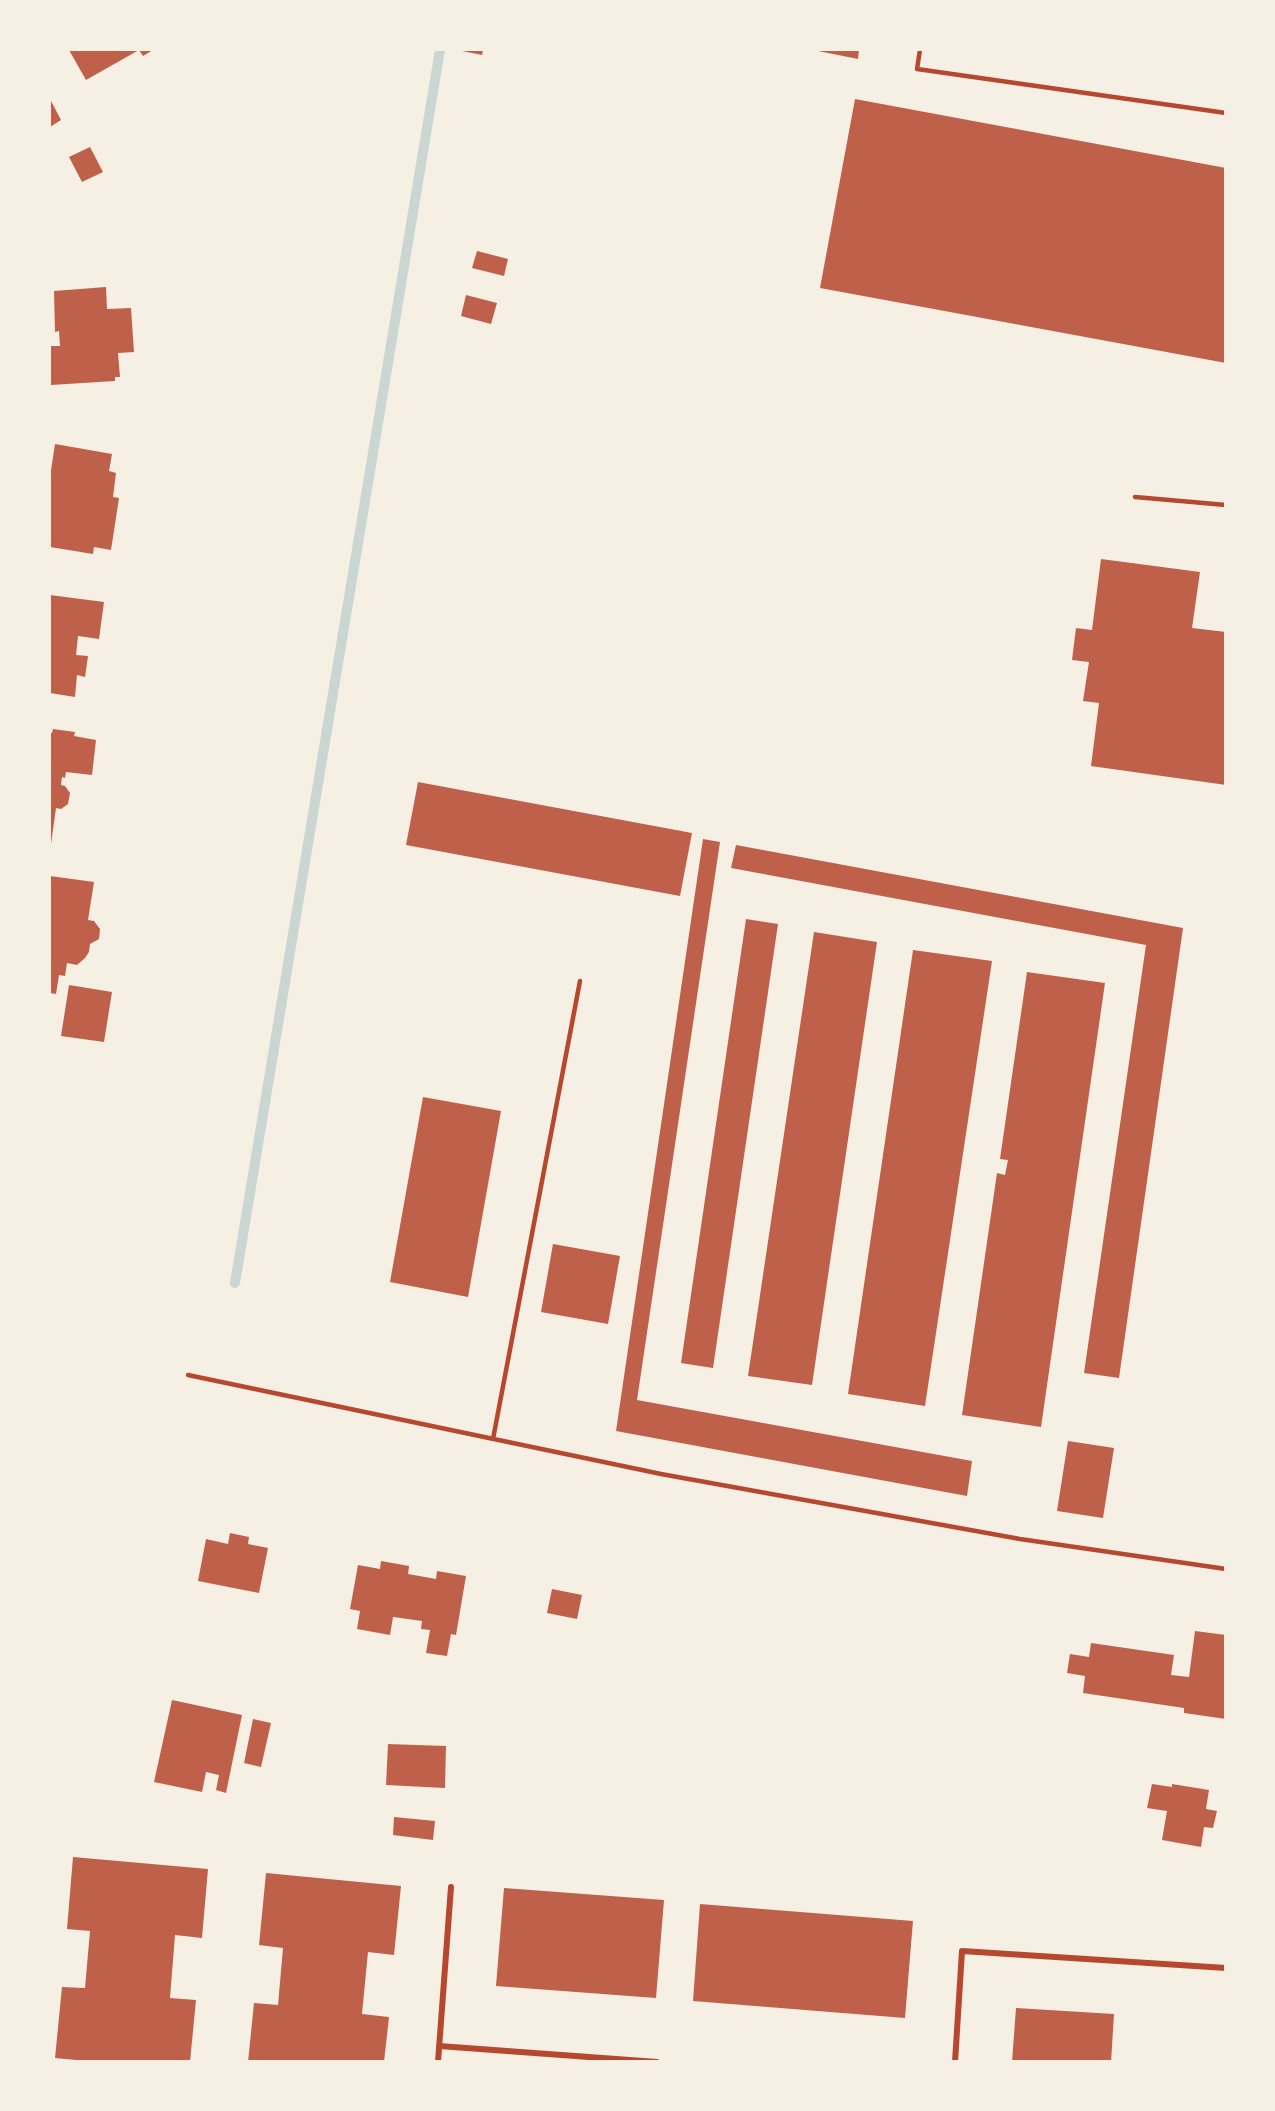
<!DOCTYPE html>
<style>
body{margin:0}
#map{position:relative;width:1275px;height:2111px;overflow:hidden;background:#f6efe4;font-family:Manrope,sans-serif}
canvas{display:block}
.frame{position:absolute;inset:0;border:51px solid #f6efe4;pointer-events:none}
</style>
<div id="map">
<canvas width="1275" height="2111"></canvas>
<div class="frame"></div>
</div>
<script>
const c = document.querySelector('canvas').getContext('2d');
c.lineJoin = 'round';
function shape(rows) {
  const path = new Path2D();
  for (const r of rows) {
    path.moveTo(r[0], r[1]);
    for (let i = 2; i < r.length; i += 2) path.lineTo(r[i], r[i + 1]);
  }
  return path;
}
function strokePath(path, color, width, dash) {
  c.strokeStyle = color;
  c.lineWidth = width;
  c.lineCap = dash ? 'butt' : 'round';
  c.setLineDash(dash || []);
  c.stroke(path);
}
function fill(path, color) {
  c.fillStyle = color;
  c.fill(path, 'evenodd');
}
const stream = shape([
 [235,1283,440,50]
]);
const building = shape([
 [69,50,153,50,143,56,139,50,86,80],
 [457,50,483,50,482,55],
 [813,50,859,50,858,59],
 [50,99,61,120,50,127],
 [855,99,1226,168,1226,363,820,288],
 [90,147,103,172,82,182,69,157],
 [477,251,508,259,504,276,472,268],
 [106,287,107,309,131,308,134,352,118,353,120,377,115,377,115,381,51,385,50,346,60,346,59,331,55,332,54,291],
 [466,295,497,303,491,324,461,316],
 [55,444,112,454,109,471,116,473,113,497,119,498,111,550,94,547,93,554,50,547,50,477],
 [1101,559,1200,572,1192,628,1226,632,1226,785,1091,766,1099,703,1083,701,1089,662,1072,660,1076,628,1092,630],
 [50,595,104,602,99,639,78,636,76,655,88,656,85,677,77,675,75,697,50,693],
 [53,729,75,732,74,736,96,740,92,775,66,772,65,778,62,777,61,785,65,786,70,793,68,804,61,809,56,808,51,844,50,733,52,733],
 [418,782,692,833,680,896,406,845],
 [703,839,720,842,637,1400,972,1461,967,1496,616,1431],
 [736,845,1183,928,1119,1378,1084,1373,1146,945,731,868],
 [50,876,94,882,88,920,94,921,100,929,99,939,90,944,89,952,85,958,77,965,67,963,65,976,59,975,56,994,50,993],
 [746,919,778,924,713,1368,681,1363],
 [814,932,877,942,812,1385,748,1376],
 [913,950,992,961,925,1406,848,1394],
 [1027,972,1105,983,1041,1427,962,1415,997,1173,1005,1175,1008,1160,1000,1159],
 [69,985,112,992,104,1042,61,1036],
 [423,1097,501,1111,468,1297,390,1282],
 [553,1244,620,1256,608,1324,541,1312],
 [1068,1441,1114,1448,1103,1518,1057,1511],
 [230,1533,249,1537,248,1544,268,1548,259,1593,198,1581,206,1539,228,1544],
 [381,1561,409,1566,408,1574,436,1579,437,1571,466,1576,456,1635,451,1634,447,1656,426,1653,430,1630,421,1629,422,1621,393,1617,390,1635,357,1629,360,1611,350,1609,358,1565,380,1569],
 [552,1589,582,1595,577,1619,547,1613],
 [1195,1631,1226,1635,1226,1719,1184,1713,1184,1708,1083,1693,1085,1676,1067,1673,1070,1654,1089,1657,1091,1643,1174,1655,1171,1675,1189,1677],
 [172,1700,242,1715,226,1793,216,1790,219,1775,206,1772,202,1792,154,1782],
 [253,1719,271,1723,261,1767,244,1763],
 [388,1744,446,1746,445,1788,386,1785],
 [1152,1784,1172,1787,1172,1784,1209,1790,1206,1809,1217,1811,1213,1828,1204,1827,1201,1847,1162,1840,1167,1811,1147,1808],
 [394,1817,435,1821,433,1840,393,1835],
 [73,1857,208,1869,202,1938,175,1935,170,1998,196,2000,190,2062,97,2062,55,2058,62,1987,85,1988,90,1931,67,1929],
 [266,1873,401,1886,394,1955,368,1952,362,2014,389,2017,384,2062,248,2062,254,2003,278,2005,283,1948,259,1945],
 [504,1888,664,1900,656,1998,496,1986],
 [700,1904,913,1921,905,2018,693,2001],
 [1016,2008,1114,2014,1111,2062,1012,2062]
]);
const service = shape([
 [920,50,917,69,1226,113],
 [1135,497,1226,505],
 [188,1375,661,1474,1020,1539,1226,1569],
 [493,1439,580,981]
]);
const minor = shape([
 [439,2046,657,2062],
 [438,2062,451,1887],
 [955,2062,962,1951,1226,1968]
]);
strokePath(stream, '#c9d6d2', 10);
fill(building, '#bf614a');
strokePath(service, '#b5482f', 4.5);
strokePath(minor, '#b5482f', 6);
</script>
